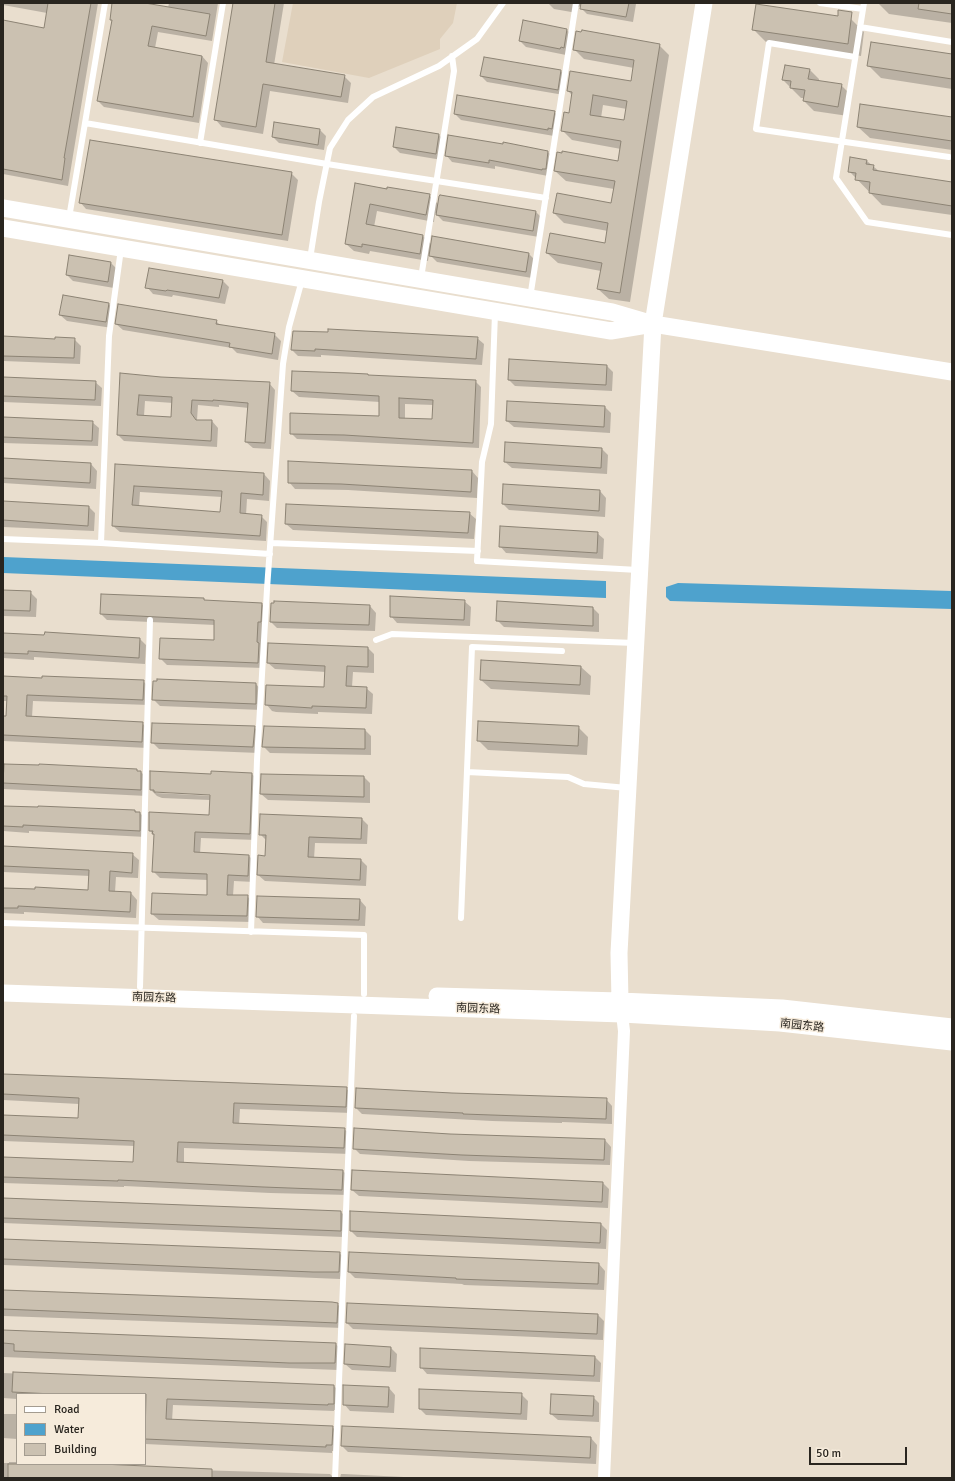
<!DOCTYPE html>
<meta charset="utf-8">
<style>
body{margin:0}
#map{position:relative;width:955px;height:1481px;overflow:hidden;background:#e9dece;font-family:Signika,sans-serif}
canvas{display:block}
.frame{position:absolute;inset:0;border:4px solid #29251f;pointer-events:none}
.legend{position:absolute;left:16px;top:1393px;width:130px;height:72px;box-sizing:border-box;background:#f6ebdb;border:1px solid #a49c90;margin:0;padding:5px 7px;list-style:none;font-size:12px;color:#29251f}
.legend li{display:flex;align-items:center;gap:8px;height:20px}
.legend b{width:20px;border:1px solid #a49c90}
.scale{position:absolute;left:809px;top:1447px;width:98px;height:18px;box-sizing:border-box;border:2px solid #29251f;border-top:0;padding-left:5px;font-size:12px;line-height:14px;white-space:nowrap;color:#29251f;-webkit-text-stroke:3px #f6ebdb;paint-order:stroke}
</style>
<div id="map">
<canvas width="955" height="1481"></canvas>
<div class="frame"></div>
<ul class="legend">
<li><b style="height:5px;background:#fff"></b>Road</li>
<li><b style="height:11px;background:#4ea2cd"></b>Water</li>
<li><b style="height:11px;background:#cbc1b1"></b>Building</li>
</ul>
<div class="scale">50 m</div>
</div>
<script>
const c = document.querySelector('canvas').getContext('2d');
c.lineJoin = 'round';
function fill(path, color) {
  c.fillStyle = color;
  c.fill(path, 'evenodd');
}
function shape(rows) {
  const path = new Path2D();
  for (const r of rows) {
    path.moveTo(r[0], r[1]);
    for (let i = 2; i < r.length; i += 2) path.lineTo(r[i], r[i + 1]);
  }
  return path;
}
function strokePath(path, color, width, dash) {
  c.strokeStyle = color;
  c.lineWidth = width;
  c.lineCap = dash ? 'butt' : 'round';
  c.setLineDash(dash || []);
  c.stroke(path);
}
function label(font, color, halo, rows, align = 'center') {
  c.font = font + ' Signika,"Noto Sans SC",sans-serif';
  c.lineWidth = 3;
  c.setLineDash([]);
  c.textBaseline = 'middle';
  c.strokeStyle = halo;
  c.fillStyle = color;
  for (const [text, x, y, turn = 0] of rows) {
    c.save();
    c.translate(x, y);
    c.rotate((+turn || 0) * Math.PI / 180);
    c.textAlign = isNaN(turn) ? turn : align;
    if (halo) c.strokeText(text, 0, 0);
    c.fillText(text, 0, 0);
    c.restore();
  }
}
const built = shape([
 [293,3,457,3,453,23,440,39,440,49,369,78,282,62]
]);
const water = shape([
 [3,557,606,581,606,598,3,573],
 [678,583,952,591,952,609,670,601,666,597,666,587]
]);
const shadow = shape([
 [3,3,98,3,68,186,3,174,3,21,45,29,47,13,3,5],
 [113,3,139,3,168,8,169,3,218,3,212,41,158,32,155,48,202,56,208,63,199,123,104,107,98,101,112,21,111,19],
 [233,3,284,3,274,65,344,76,351,83,348,103,270,91,263,134,222,127,215,119],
 [548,3,635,3,636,4,633,22,587,14,581,8,581,6,578,7,577,13,554,9],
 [878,3,952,3,952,23,889,14],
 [851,19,864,32,861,56,766,42,753,29],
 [524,21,567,30,573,36,566,55,526,47,520,41],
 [659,45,669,55,630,302,609,299,598,289,601,271,558,263,547,253,606,244,608,231,564,223,554,213,612,204,614,189,566,181,555,171,619,162,621,149,572,140,562,130,570,114,573,96,568,91,631,82,634,68,584,59,574,49],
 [603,105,627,109,625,122,601,118],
 [952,55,952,89,881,78,868,65],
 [809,69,819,79,819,81,841,85,851,95,848,116,814,111,804,101,805,98,801,98,783,80],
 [561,71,567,77,564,95,487,82,481,76],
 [554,112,561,118,554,136,461,120,455,114],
 [952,118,952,150,870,138,858,127],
 [397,128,439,135,445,141,442,160,400,153,394,147],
 [320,130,326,136,324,150,279,143,273,137],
 [548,152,554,158,548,176,495,166,495,169,452,162,446,155],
 [867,161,880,172,952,183,952,215,882,205,849,171],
 [291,173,298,180,288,241,86,209,80,202],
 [356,184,429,195,438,204,440,197,536,212,542,218,539,237,443,221,435,213,434,222,377,211,374,227,423,236,432,245,529,254,535,260,532,278,437,262,429,254,428,261,370,251,369,254,354,251,346,244],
 [70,256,111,263,117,269,114,288,73,281,67,275],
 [222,280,229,287,225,304,173,295,172,297,153,294,147,287],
 [109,304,115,310,112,328,67,321,60,315],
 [216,321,221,326,274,334,281,341,278,360,237,353,232,348,123,330,116,324],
 [294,332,477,338,484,344,482,365,321,355,321,357,298,356,292,350],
 [3,337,56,340,74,339,81,346,80,364,3,361],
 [607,366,613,372,612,391,515,386,509,380],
 [121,374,161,378,269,383,275,390,271,449,253,448,246,442,249,408,219,405,219,407,198,405,197,420,212,421,218,428,217,447,124,441,118,435],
 [145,401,173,403,172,418,144,416],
 [3,378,95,382,102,388,101,406,3,402],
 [475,381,481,387,479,448,297,439,291,433,380,417,380,402,299,397,292,391],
 [405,404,434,405,433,420,405,419],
 [605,407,611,413,610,433,514,427,507,421],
 [3,418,92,422,99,428,98,446,3,443],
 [506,443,602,449,608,455,607,474,512,468,505,462],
 [3,459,91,464,97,471,96,489,3,483],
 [116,465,264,474,270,481,269,501,247,499,246,515,261,516,267,522,266,541,120,532,113,526],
 [140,492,222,497,221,513,139,507],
 [472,471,478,478,477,498,348,490,295,489,289,482],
 [600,491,606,498,605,517,509,510,503,504],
 [3,502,89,507,95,513,94,531,3,527],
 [469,513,476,519,474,539,293,530,286,524],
 [597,533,604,539,603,559,506,553,500,546],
 [3,591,30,592,37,599,36,617,3,616],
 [205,601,261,603,268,610,264,668,167,665,160,658,215,641,215,625,107,620,101,614],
 [464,601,471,607,470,626,397,623,391,616],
 [272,604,370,606,376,613,375,631,277,628,271,622],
 [593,608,599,614,599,632,504,627,497,620],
 [3,634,140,639,146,645,145,664,34,657,34,660,3,658],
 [368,648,374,654,374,673,353,672,352,687,366,688,373,694,372,714,318,712,318,714,276,712,272,711,266,704,325,688,326,672,275,669,268,663],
 [581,667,591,676,590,695,491,689,481,680],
 [3,677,143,681,150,688,149,705,33,701,32,717,142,723,149,730,148,748,3,741,3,716,7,717,7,701,3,701],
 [256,684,263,692,262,710,160,706,153,699],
 [254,727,260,733,259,753,159,749,152,742],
 [264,727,365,730,371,736,371,755,270,753,263,746],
 [578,727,588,737,587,755,488,750,478,740],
 [3,765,141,772,147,778,147,796,3,789],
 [252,774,258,780,256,840,201,838,200,854,249,856,255,862,254,882,234,881,233,896,247,896,254,903,253,922,159,920,152,914,208,897,208,880,160,878,153,871,155,836,150,831,210,816,210,800,162,798,157,796,151,790,212,775],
 [156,791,215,794,214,796,156,793],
 [364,777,370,783,370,803,268,800,261,794],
 [3,807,135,811,140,813,146,819,146,837,29,831,29,833,3,831],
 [362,819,368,825,367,844,315,843,314,859,361,860,367,866,366,886,265,881,258,875,266,857,267,841,260,834],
 [3,847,132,854,139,860,138,878,116,877,115,892,131,893,137,900,136,918,24,912,24,914,3,913,3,889,89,891,90,876,3,872],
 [360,900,366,907,365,926,263,923,257,916],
 [3,1075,346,1088,352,1095,352,1113,240,1109,239,1125,344,1129,351,1135,350,1154,184,1148,184,1163,343,1171,349,1177,348,1195,270,1193,124,1186,124,1187,3,1183,3,1158,134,1163,135,1146,3,1141,3,1116,79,1119,79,1104,3,1100],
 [452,1094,606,1099,612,1106,612,1124,562,1122,562,1123,492,1121,362,1114,356,1108],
 [450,1135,605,1140,611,1147,610,1165,469,1161,360,1154,354,1148],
 [603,1183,609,1189,608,1208,359,1196,352,1190],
 [3,1198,341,1212,347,1218,343,1237,3,1223],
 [601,1224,607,1230,606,1249,357,1237,351,1231],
 [3,1240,339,1253,346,1259,340,1279,3,1265],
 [599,1264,605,1271,604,1290,464,1285,462,1284,355,1278,349,1272],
 [3,1290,337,1304,344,1310,343,1328,3,1316],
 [598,1315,604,1321,603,1340,353,1329,347,1323],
 [3,1332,336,1344,342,1351,338,1370,3,1357],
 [391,1348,397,1354,396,1372,352,1370,345,1364],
 [595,1357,601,1363,600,1382,427,1374,421,1367],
 [3,1373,334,1386,340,1392,340,1410,334,1410,334,1411,173,1405,172,1421,332,1427,339,1433,338,1451,332,1451,332,1453,291,1451,145,1444,145,1394,17,1394,17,1399,3,1398],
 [389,1388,395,1395,394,1413,350,1411,344,1404],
 [521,1394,528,1401,527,1420,426,1415,420,1409],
 [593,1397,599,1403,599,1422,558,1420,551,1414],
 [3,1414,17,1414,17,1439,3,1438],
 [591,1438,597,1445,596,1464,348,1452,342,1446],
 [9,1462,17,1462,17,1464,92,1464,196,1470,330,1474,334,1478,3,1478,3,1463,9,1463],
 [341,1474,344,1474,424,1478,340,1478]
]);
const building = shape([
 [48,3,91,3,64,158,65,158,62,180,3,169,3,20,44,28,48,3],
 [112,3,145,3,210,14,206,36,152,26,148,46,202,56,193,117,97,101,112,20,110,20,112,3],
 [233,3,275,3,266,62,345,75,341,97,263,84,256,127,214,120,233,3],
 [581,3,629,3,626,17,580,9,581,3],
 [919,3,952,3,952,14,918,9,919,3],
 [756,4,838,16,838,10,852,12,848,44,752,30,756,4],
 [523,20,567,29,564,48,561,47,560,49,519,41,523,20],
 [582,30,660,44,620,293,597,289,602,263,546,253,550,233,605,243,608,223,553,213,557,193,611,203,615,181,554,171,557,152,562,153,562,151,618,161,621,141,561,131,564,112,569,113,572,92,567,91,570,71,631,81,634,60,573,50,576,31,581,32,582,30],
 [593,95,627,101,624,120,590,115,593,95],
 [871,42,952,54,952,79,867,66,871,42],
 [484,57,561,70,558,90,480,76,484,57],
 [785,65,810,69,808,79,842,84,838,107,803,101,805,90,790,88,791,81,782,80,785,65],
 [457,95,555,111,552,129,548,128,548,130,454,114,457,95],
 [860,104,952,117,952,141,857,127,860,104],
 [274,122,320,129,318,145,272,137,274,122],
 [396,127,439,134,436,154,393,147,396,127],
 [448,135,503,144,503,142,548,151,546,169,542,169,542,170,489,160,489,163,445,156,448,135],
 [90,140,292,172,282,235,79,203,90,140],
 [850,157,867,160,866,164,874,165,873,170,952,182,952,206,869,193,870,182,855,180,856,173,848,172,850,157],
 [355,183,387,189,387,187,430,194,426,215,370,204,366,224,423,235,420,254,362,244,362,247,345,244,355,183],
 [440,195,536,211,533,231,436,215,439,196,440,195],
 [432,236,529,253,526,272,429,256,432,236],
 [69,255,111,262,108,282,66,275,69,255],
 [149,268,223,280,219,298,167,290,166,291,145,288,149,268],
 [63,295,109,303,106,322,59,315,63,295],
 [118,304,217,320,216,324,275,333,272,354,229,347,230,343,115,324,118,304],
 [328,329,478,337,476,359,315,349,315,351,291,350,293,331,328,332,328,329],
 [3,336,55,339,55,337,75,338,74,358,3,356,3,336],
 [509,359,607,365,606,385,508,380,509,359],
 [292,371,348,373,368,374,368,375,476,380,473,443,344,435,290,434,290,413,379,416,379,396,291,391,292,371],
 [399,398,433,400,432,419,399,418,399,398],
 [120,373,161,377,270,382,265,443,245,442,248,403,213,400,213,401,192,400,191,413,196,420,212,420,211,441,117,435,120,373],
 [139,395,172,397,171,417,137,415,139,395],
 [3,377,96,381,95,400,3,396,3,377],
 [507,401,605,406,604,427,506,421,507,401],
 [3,417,93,421,92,441,3,437,3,417],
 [505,442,602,448,601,468,504,462,505,442],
 [3,458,91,463,90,483,3,478,3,458],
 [288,461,472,470,471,492,341,484,288,483,288,461],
 [115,464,264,473,263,495,241,493,240,513,262,515,260,536,112,526,115,464],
 [134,486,222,491,220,512,132,505,134,486],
 [503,484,600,490,599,511,502,504,503,484],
 [3,501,89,506,88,526,3,520,3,501],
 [286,504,470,512,468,533,285,524,286,504],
 [500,526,598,532,597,553,499,547,500,526],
 [3,590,31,591,30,611,3,610,3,590],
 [101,594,204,598,204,600,262,603,261,622,258,622,257,642,259,643,258,663,159,659,160,638,214,640,214,620,100,614,101,594],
 [390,596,465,600,464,620,390,617,390,596],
 [274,601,370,605,369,625,270,622,271,603,274,603,274,601],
 [497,601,593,607,593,626,496,621,497,601],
 [45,632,140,638,139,658,28,651,28,654,3,653,3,633,44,635,45,632],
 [268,643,368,647,368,667,347,666,346,686,367,687,366,708,312,706,312,708,265,705,266,685,324,687,325,666,267,663,268,643],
 [481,660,581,666,580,685,480,680,481,660],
 [3,676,42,678,42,676,144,680,143,700,27,695,26,716,143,722,142,742,3,735,3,716,6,716,7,696,3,696,3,676],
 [157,679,256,683,256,704,152,700,153,681,157,681,157,679],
 [478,721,579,726,578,746,477,741,478,721],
 [152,723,255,726,253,747,151,743,152,723],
 [264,726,365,729,365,749,262,747,264,726],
 [4,764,39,765,39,764,137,769,137,771,141,771,141,790,3,783,4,764],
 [150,771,211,774,211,771,252,773,250,834,195,832,194,852,249,855,248,876,228,875,227,895,248,895,247,916,151,914,152,893,207,895,207,874,152,872,154,834,152,834,153,831,149,831,149,812,209,815,210,795,154,792,154,790,150,790,150,771],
 [261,774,364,776,364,797,260,794,261,774],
 [3,806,38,807,38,806,135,810,135,812,140,812,140,831,23,825,23,827,3,826,3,806],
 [260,814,362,818,361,839,309,837,308,857,361,859,360,880,257,875,258,855,265,856,266,835,259,835,260,814],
 [3,846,133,853,132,873,110,871,109,891,131,892,130,912,18,906,18,908,3,908,3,888,35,889,35,887,88,890,89,870,3,866,3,846],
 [257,896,360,899,359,920,256,917,257,896],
 [3,1074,347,1087,346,1107,234,1103,233,1123,345,1128,344,1148,178,1142,177,1162,343,1170,342,1190,263,1187,118,1180,118,1181,3,1177,3,1157,133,1162,134,1141,3,1135,3,1115,78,1118,79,1098,3,1094,3,1074],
 [356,1088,452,1093,607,1098,606,1119,463,1114,463,1113,355,1108,356,1088],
 [354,1128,450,1134,605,1139,604,1160,462,1155,353,1149,354,1128],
 [352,1170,603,1182,602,1202,351,1190,352,1170],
 [3,1198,341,1211,341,1231,3,1218,3,1198],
 [350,1211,601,1223,600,1243,350,1231,350,1211],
 [3,1239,340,1252,339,1272,313,1272,3,1259,3,1239],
 [349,1252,599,1263,598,1284,456,1279,456,1278,348,1272,349,1252],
 [3,1290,332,1302,338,1303,337,1323,3,1309,3,1290],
 [347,1303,598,1314,597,1334,346,1323,347,1303],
 [3,1330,336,1343,335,1363,289,1363,14,1351,14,1344,3,1343,3,1330],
 [345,1344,391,1347,390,1367,344,1364,345,1344],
 [420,1348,595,1356,594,1376,420,1368,420,1348],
 [13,1372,334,1385,334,1404,328,1404,328,1405,167,1399,166,1419,333,1426,332,1445,326,1445,326,1447,145,1439,146,1394,53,1394,12,1392,13,1372],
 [343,1385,389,1387,388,1407,343,1405,343,1385],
 [419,1389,522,1393,521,1414,419,1409,419,1389],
 [551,1394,594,1396,593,1416,550,1414,551,1394],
 [342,1426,591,1437,590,1458,341,1446,342,1426],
 [8,1464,101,1464,212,1469,212,1478,8,1478,8,1464]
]);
const lane = shape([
 [105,3,85,123,327,164,546,198],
 [820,3,863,9],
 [864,3,836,178,867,222,952,235],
 [860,27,952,42],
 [855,57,769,43,756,129,949,157],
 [200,143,223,3],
 [69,218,85,123],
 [121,249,109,336,101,543,270,554],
 [310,259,319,202,330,148,348,120,373,97,439,66,477,39,503,3],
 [421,278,454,71,452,56],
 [530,298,576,3],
 [495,313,491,424,482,462,477,561,638,570],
 [3,539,101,543],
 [271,543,478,551],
 [376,640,392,634,635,643],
 [467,772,568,777,584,784,627,788],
 [461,918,472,647,562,651],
 [3,923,364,935,364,994],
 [251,932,257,760,267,589,283,364,289,327,302,280],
 [140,987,150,620],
 [335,1478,354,1016]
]);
const street = shape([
 [604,1478,624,1031,622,1014]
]);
const secondary = shape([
 [3,208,612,312,653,324,611,331,3,228],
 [653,324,952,372],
 [3,993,622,1014,780,1023,952,1042],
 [437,996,620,1001,782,1008,952,1027],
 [622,1014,620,1001,619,953,653,324,704,3]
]);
const streetNames = [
 ["南园东路",154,998,2],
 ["南园东路",478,1009,2],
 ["南园东路",802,1026,6]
];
fill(built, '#dfd0bb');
fill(water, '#4ea2cd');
fill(shadow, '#0003');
fill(building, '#cbc1b1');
strokePath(building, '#8c8374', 1);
strokePath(lane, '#fff', 6);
strokePath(street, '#fff', 12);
strokePath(secondary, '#fff', 17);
label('11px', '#29251f', '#f6ebdb', streetNames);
</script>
